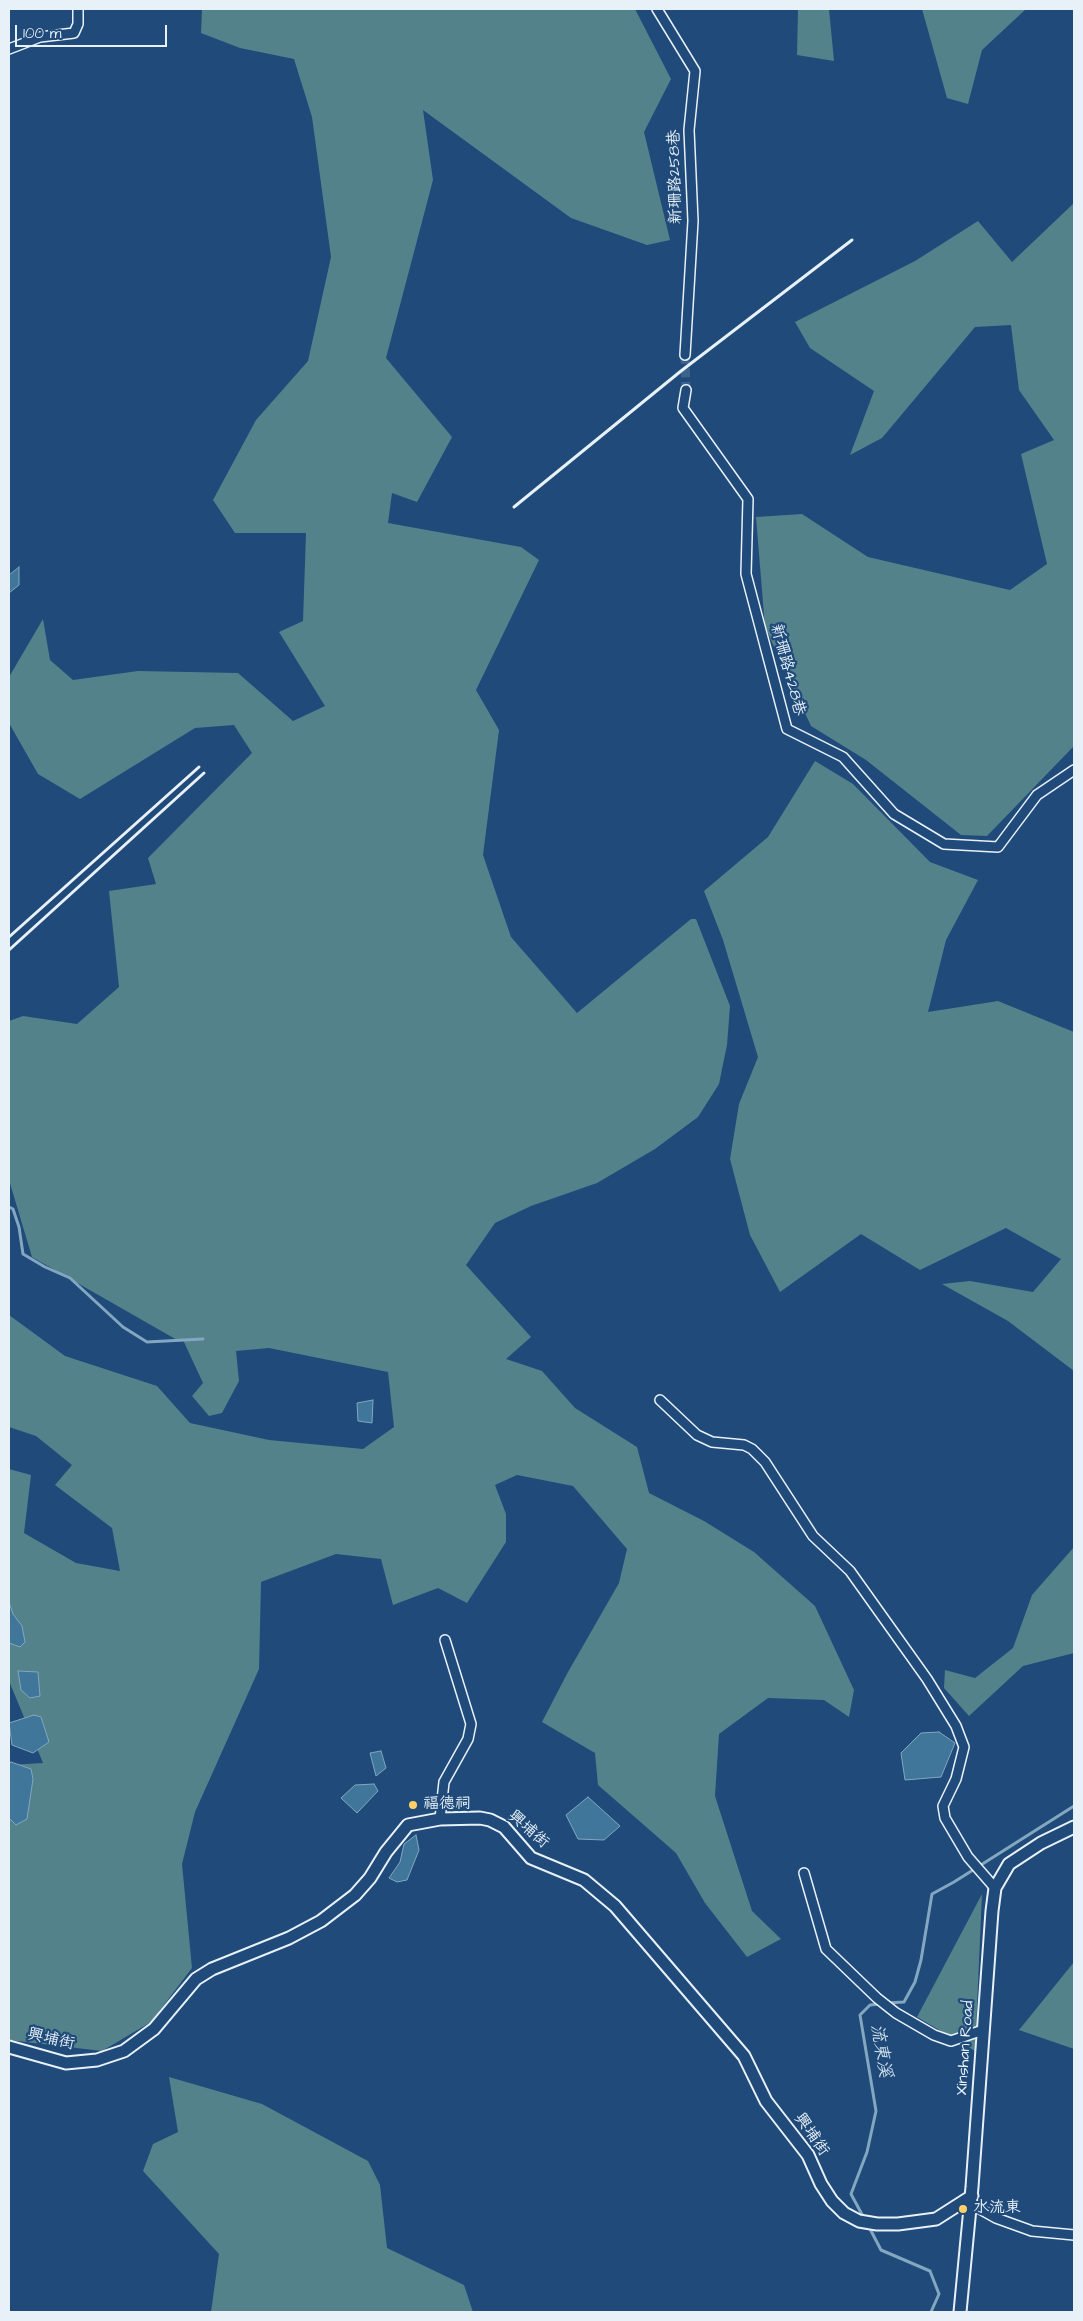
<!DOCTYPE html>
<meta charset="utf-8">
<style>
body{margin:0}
#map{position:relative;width:1083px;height:2321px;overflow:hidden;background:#1f4a7a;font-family:"Architects Daughter",sans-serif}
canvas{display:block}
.frame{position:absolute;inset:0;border:10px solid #e8f1f8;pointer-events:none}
.scale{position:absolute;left:15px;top:25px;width:152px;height:22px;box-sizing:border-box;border:2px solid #e8f1f8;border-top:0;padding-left:6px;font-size:15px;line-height:18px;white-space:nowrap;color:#e8f1f8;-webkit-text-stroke:4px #1f4a7a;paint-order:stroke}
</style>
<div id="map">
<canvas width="1083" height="2321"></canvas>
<div class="frame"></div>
<div class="scale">100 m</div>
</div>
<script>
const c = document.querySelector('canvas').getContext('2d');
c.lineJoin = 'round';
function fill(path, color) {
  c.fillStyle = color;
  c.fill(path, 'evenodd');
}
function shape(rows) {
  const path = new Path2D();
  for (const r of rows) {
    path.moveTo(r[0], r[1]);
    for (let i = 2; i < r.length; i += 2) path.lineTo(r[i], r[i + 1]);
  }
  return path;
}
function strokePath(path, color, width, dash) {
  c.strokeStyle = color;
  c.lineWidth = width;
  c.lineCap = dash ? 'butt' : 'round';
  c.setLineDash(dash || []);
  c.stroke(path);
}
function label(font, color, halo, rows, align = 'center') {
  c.font = font + ' "Architects Daughter","LXGW WenKai TC",sans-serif';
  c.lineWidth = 4.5;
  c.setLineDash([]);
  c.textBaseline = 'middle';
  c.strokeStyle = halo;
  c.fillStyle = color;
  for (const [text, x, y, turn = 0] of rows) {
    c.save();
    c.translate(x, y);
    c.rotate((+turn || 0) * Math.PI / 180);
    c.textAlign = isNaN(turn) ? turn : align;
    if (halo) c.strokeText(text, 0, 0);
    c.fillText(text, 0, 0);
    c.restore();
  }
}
const green = shape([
 [202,9,635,9,671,79,644,132,670,240,647,245,571,218,423,110,433,180,386,358,452,437,417,502,392,493,388,523,521,547,539,560,476,690,499,730,483,855,511,937,577,1013,691,919,696,919,730,1006,727,1045,719,1084,698,1117,655,1149,597,1183,531,1206,495,1223,466,1265,531,1337,506,1359,542,1371,575,1408,637,1447,649,1493,704,1521,754,1552,815,1606,854,1690,849,1717,824,1700,768,1698,719,1734,715,1796,752,1911,781,1939,747,1957,705,1903,676,1853,598,1785,595,1753,542,1722,568,1672,619,1583,627,1549,573,1486,517,1475,495,1485,506,1514,506,1542,467,1603,438,1588,393,1605,381,1559,336,1554,261,1582,259,1669,195,1812,182,1864,192,1968,151,2022,102,2051,9,2040,9,1765,43,1763,9,1681,9,1469,31,1475,24,1533,76,1563,120,1571,112,1528,55,1485,72,1465,36,1436,9,1427,9,1315,65,1356,157,1386,190,1423,269,1440,363,1449,394,1427,388,1372,269,1348,236,1351,239,1381,222,1413,209,1416,192,1396,203,1383,183,1340,177,1340,32,1257,9,1180,9,1021,23,1016,77,1024,119,987,109,891,156,884,148,858,252,753,234,725,195,728,80,799,38,774,9,723,9,677,43,619,50,660,73,680,138,671,238,673,293,721,325,706,279,632,303,621,306,533,235,533,213,500,256,420,308,361,331,257,312,117,294,59,240,48,201,33],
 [798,9,829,9,834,61,797,55],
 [922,9,1026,9,982,50,968,104,947,98],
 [1074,203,1074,746,987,836,961,835,866,760,811,726,765,627,756,517,802,514,868,557,1010,590,1047,564,1021,454,1054,440,1019,390,1011,325,975,327,882,438,850,455,874,391,810,348,795,322,915,261,978,221,1012,262],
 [815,761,853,784,930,862,978,880,946,940,928,1012,998,1001,1074,1032,1074,1371,1008,1321,942,1284,970,1281,1033,1292,1061,1259,1006,1228,920,1270,861,1234,780,1292,750,1235,730,1159,739,1104,758,1057,723,940,704,891,768,837],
 [1074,1547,1074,1653,1023,1666,969,1716,944,1688,945,1670,975,1678,1013,1648,1032,1595],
 [982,1894,975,2051,917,2017],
 [1074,1962,1074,2049,1019,2030],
 [169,2077,262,2104,368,2161,380,2185,387,2248,464,2285,473,2312,211,2312,219,2254,143,2171,153,2144,178,2132]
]);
const water = shape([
 [19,567,19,585,9,593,9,575,19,567],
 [373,1400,372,1423,358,1421,357,1403,373,1400],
 [9,1602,13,1614,22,1626,25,1642,20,1647,9,1643,9,1602],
 [18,1671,38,1672,40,1696,30,1698,21,1690,18,1671],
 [34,1715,41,1717,49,1742,33,1753,12,1745,9,1723,34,1715],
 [939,1732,955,1743,941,1777,905,1780,901,1753,921,1733,939,1732],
 [381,1751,386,1768,376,1776,370,1753,381,1751],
 [11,1762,31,1769,33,1779,27,1819,16,1825,9,1818,9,1764,11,1762],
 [374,1784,378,1791,357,1813,341,1798,355,1785,374,1784],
 [588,1797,620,1826,604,1840,578,1839,566,1815,588,1797],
 [416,1835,419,1850,407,1880,397,1882,389,1878,400,1862,404,1844,416,1835]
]);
const stream = shape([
 [9,1207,13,1209,19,1227,23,1254,45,1267,70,1278,123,1327,147,1342,203,1339],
 [887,2003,904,2002,915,1982,921,1960,932,1894,954,1882,1074,1806],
 [865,2220,851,2194,867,2152,876,2111,860,2015,870,2005,881,2004],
 [868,2225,881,2250,930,2271,939,2294,931,2312]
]);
const minorTunnel = shape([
 [685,355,686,390]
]);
const minor = shape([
 [657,9,695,71,689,130,693,221,685,355],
 [9,49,40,37,74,33,78,24,78,9],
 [686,390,683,408,748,499,746,574,787,729,843,757,894,814,944,844,998,847,1037,795,1074,770],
 [660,1400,697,1435,712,1442,744,1445,752,1449,765,1462,813,1536,850,1571,927,1679,956,1726,964,1747,956,1779,943,1806,945,1818,968,1857,995,1888],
 [440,1819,444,1782,468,1739,471,1724,445,1640],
 [804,1873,826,1949,877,1998,896,2013,934,2035,951,2041,983,2030],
 [971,2204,996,2218,1032,2231,1074,2235]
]);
const tertiary = shape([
 [9,2047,66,2063,97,2060,124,2051,154,2029,196,1979,212,1969,289,1938,321,1921,355,1895,370,1878,386,1852,408,1825,440,1819,480,1818,490,1820,504,1827,531,1858,584,1880,615,1906,744,2056,766,2101,808,2155,821,2184,832,2201,844,2213,859,2221,877,2224,898,2224,936,2219,972,2196],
 [960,2312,972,2187,992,1911,995,1888,1009,1864,1041,1843,1074,1827]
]);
const rail = shape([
 [514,507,681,371,852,240],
 [9,937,199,767],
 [9,950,204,773]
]);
const markers = [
 [413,1805,5,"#ffd166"],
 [963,2209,5,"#ffd166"]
];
const streetNames = [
 ["新珊路258巷",676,177,-91],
 ["新珊路428巷",787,670,75],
 ["興埔街",528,1830,41],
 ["興埔街",51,2040,13],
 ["Xinshan Road",966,2048,-86],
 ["興埔街",811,2135,55]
];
const poiNames = [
 ["福德祠",423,1805],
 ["水流東",973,2209]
];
const waterNames = [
 ["流東溪",880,2051,80]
];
fill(green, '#54828b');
fill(water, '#3f769a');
strokePath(water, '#83a7c0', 1);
strokePath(stream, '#83a7c0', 3);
strokePath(minorTunnel, '#3d638d', 9, [9, 4.5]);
strokePath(minor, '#e8f1f8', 12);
strokePath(tertiary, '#e8f1f8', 15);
strokePath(minor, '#1f4a7a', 9);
strokePath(tertiary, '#1f4a7a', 11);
strokePath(rail, '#e8f1f8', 3);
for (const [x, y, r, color] of markers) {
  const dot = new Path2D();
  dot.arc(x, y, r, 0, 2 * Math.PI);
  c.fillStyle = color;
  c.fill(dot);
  strokePath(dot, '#1f4a7a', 2);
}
label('16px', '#e8f1f8', '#1f4a7a', streetNames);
label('16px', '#e8f1f8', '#1f4a7a', poiNames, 'left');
label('italic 18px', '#cfdfea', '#1f4a7a', waterNames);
</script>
